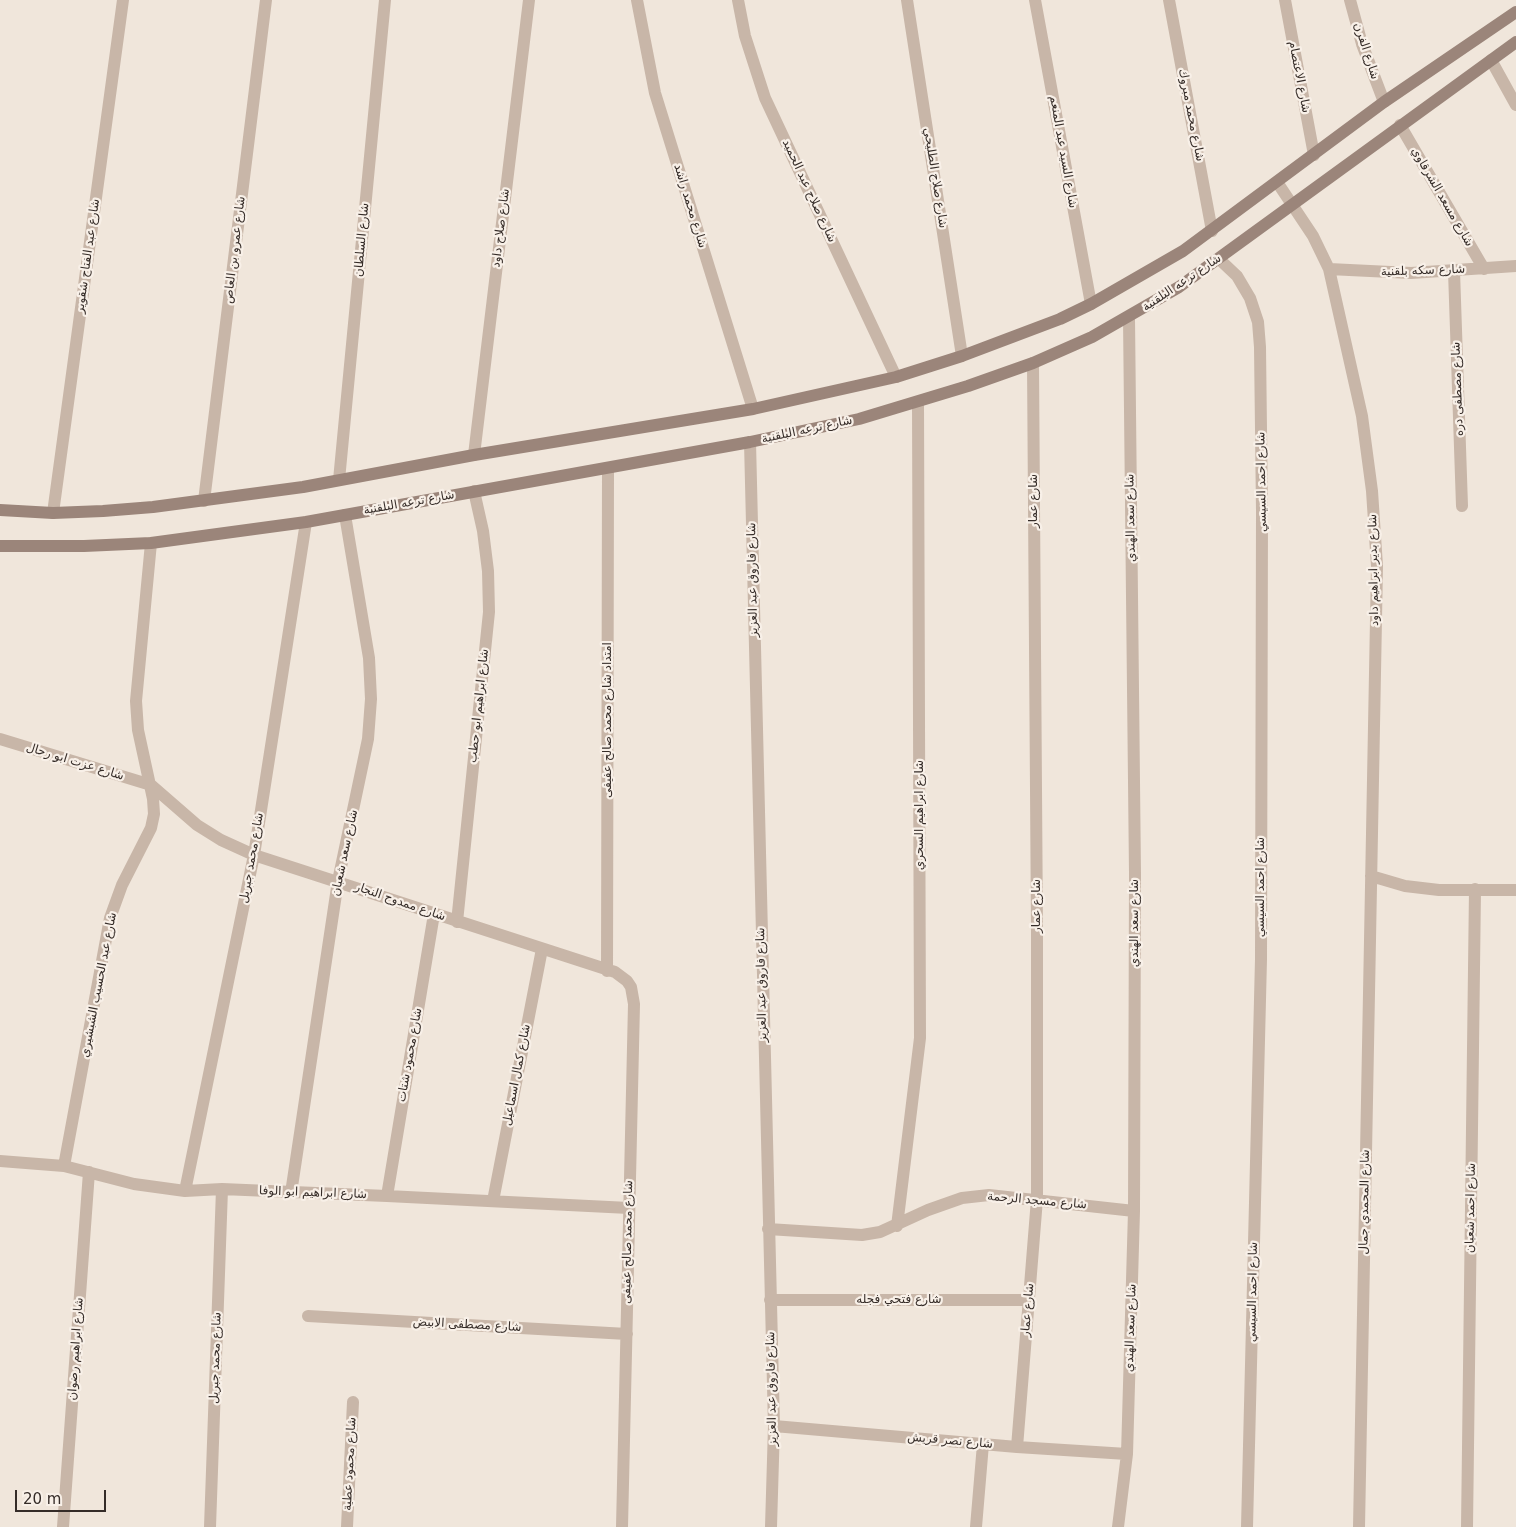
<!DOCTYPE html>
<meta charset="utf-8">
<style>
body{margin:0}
#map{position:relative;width:1516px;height:1527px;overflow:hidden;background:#f0e6db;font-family:"DejaVu Sans",sans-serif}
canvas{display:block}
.scale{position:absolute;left:15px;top:1490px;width:91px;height:22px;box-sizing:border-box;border:2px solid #352c28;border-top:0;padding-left:6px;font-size:15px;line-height:18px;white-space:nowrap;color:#352c28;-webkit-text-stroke:4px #f8f0e8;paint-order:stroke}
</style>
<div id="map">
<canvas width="1516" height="1527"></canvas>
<div class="scale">20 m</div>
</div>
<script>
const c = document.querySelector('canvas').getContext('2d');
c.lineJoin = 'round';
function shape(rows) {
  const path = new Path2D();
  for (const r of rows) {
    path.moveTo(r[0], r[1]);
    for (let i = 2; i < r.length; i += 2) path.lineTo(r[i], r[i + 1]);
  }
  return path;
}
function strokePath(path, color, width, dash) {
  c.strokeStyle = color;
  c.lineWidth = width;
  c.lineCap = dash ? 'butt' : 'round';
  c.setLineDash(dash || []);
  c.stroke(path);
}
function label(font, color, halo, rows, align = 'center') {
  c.font = font + ' "DejaVu Sans",Vazirmatn,sans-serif';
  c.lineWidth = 4.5;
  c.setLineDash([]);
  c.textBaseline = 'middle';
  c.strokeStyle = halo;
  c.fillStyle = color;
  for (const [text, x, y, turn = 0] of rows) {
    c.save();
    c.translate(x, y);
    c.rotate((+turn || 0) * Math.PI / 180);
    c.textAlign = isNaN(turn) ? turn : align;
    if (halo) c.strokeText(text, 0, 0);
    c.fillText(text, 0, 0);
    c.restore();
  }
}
const street = shape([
 [637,0,655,93,753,409],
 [738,0,745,36,765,98,896,377],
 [907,0,962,356],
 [1035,0,1091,304],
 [1169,0,1212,231],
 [1285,0,1314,155],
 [1350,0,1362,44,1384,102],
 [1491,60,1516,105],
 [1400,125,1484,269],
 [1277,182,1313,236,1329,269,1362,416,1372,491,1377,566,1359,1527],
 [1219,259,1237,276,1250,298,1258,322,1260,347,1262,512,1261,959,1247,1527],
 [1329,269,1411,273,1516,266],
 [1454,271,1462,506],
 [750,442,774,1426,771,1527],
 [474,455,529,0],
 [339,480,385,0],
 [204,501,266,0],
 [53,513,123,0],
 [0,739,151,785,197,825,221,840,254,855,615,972,627,981,631,987,634,1004,622,1527],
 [1371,876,1405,886,1439,890,1516,890],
 [457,922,489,612,488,571,483,531,474,491],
 [607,971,608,469],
 [0,1161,64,1166,134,1184,185,1191,222,1189,387,1196,629,1208],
 [64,1166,110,918,122,885,151,828,154,814,153,799,138,730,136,701,151,543],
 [185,1191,254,855,306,522],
 [291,1193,338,881,368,739,371,699,369,658,345,515],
 [387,1196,434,914],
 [493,1201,542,949],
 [897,1226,920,1038,918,403],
 [768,1229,862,1235,880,1232,928,1210,962,1198,989,1195,1134,1211],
 [770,1300,1028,1300],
 [308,1316,627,1334],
 [774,1426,1017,1447,1127,1454],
 [1017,1447,1037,1199,1037,931,1033,363],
 [63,1527,89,1172],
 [210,1527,222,1189],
 [347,1527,353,1402],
 [976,1527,983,1444],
 [1118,1527,1127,1454,1134,1211,1135,874,1129,318],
 [1467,1527,1475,889]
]);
const secondary = shape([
 [0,510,53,513,103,511,153,507,303,487,474,455,753,409,896,377,962,356,1060,319,1091,304,1183,251,1384,102,1516,12],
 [0,546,84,546,151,543,306,522,750,442,859,419,968,386,1033,363,1092,337,1179,287,1516,42]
]);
const streetNames = [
 ["شارع الفرن",1366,51,72],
 ["شارع الاعتصام",1299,77,79],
 ["شارع محمد مبروك",1191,115,79],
 ["شارع السيد عبد المنعم",1063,152,80],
 ["شارع صلاح الطليحي",935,178,81],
 ["شارع صلاح عبد الحميد",809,191,65],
 ["شارع مسعد الشرقاوي",1442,197,60],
 ["شارع محمد راشد",690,206,73],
 ["شارع صلاح داود",501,228,-83],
 ["شارع السلطان",362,240,-85],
 ["شارع عمرو بن العاص",235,250,-83],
 ["شارع عبد الفتاح شقوير",88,256,-82],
 ["شارع سكه بلقنية",1423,271,-2],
 ["شارع ترعه البلقنية",1182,283,-34],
 ["شارع مصطفى دره",1458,389,-92],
 ["شارع ترعه البلقنية",807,430,-12],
 ["شارع احمد السيسي",1262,482,-91],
 ["شارع عمار",1034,501,-90],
 ["شارع ترعه البلقنية",409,503,-10],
 ["شارع سعد الهندي",1131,518,-91],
 ["شارع بدير ابراهيم داود",1374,570,-91],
 ["شارع فاروق عبد العزيز",753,580,-91],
 ["شارع ابراهيم ابو حطب",479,706,-84],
 ["امتداد شارع محمد صالح عفيفى",608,720,-90],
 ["شارع عزت ابو رحال",75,762,17],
 ["شارع ابراهيم السحري",920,815,-90],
 ["شارع سعد شعبان",345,853,-78],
 ["شارع محمد جبريل",252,858,-80],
 ["شارع احمد السيسي",1261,887,-90],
 ["شارع ممدوح النجار",400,902,19],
 ["شارع عمار",1037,906,-90],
 ["شارع سعد الهندي",1135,923,-90],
 ["شارع عبد الحسيب الشبشيري",99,985,-79],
 ["شارع فاروق عبد العزيز",762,985,-91],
 ["شارع محمود شتات",410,1055,-80],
 ["شارع كمال اسماعيل",517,1075,-79],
 ["شارع ابراهيم ابو الوفا",313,1193,2],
 ["شارع مسجد الرحمة",1037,1201,5],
 ["شارع المحمدي جمال",1365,1202,-89],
 ["شارع احمد شعبان",1471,1208,-89],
 ["شارع محمد صالح عفيفى",628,1242,-89],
 ["شارع احمد السيسي",1253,1292,-89],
 ["شارع فتحي فجله",899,1300],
 ["شارع عمار",1028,1310,-85],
 ["شارع مصطفى الابيض",467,1325,3],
 ["شارع سعد الهندي",1131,1328,-88],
 ["شارع ابراهيم رضوان",76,1349,-86],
 ["شارع محمد جبريل",216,1358,-88],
 ["شارع فاروق عبد العزيز",772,1389,-91],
 ["شارع نصر قريش",950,1441,5],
 ["شارع محمود عطية",350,1464,-87]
];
strokePath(street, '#c8b6a8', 12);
strokePath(secondary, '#9b857a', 12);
label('12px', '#352c28', '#f8f0e8', streetNames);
</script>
